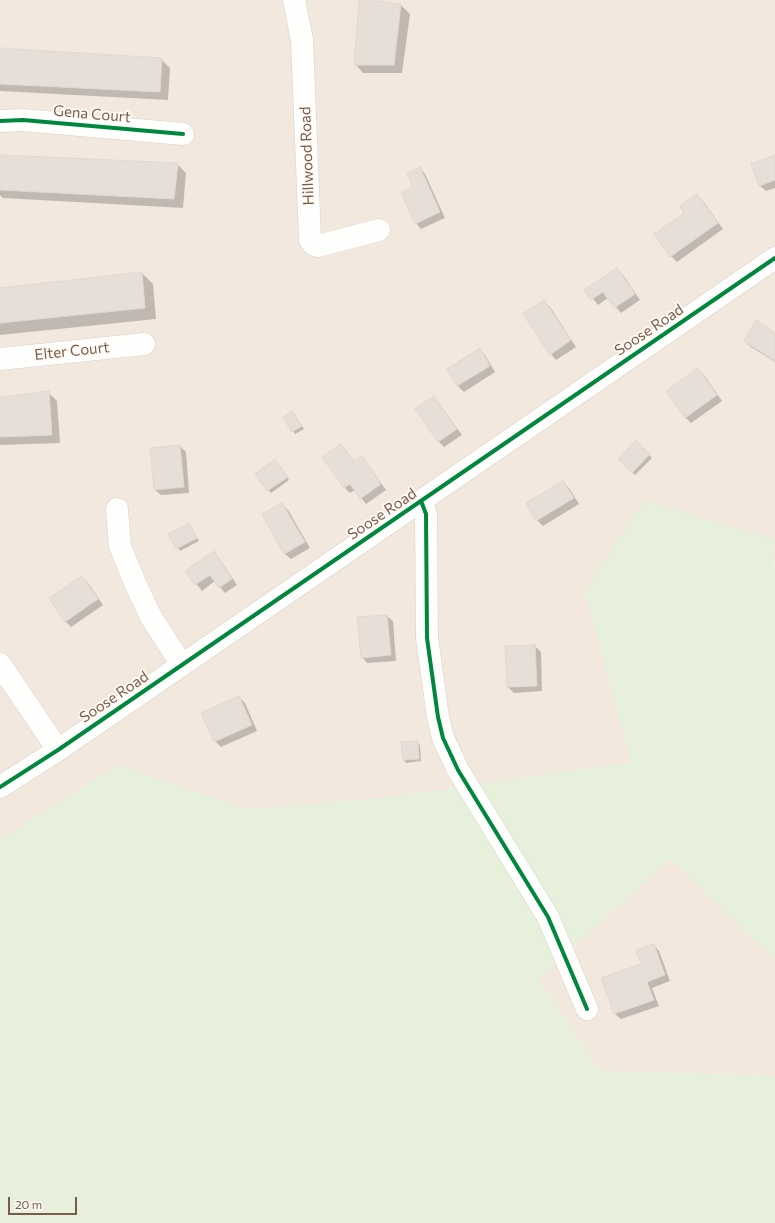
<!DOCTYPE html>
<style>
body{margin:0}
#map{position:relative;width:775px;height:1223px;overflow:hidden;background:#f9f5f0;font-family:Commissioner,sans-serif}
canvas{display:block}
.scale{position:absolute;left:8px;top:1197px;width:69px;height:18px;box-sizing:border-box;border:2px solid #7a5c4d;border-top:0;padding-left:5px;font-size:12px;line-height:14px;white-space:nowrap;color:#7a5c4d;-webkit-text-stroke:3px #fffaf3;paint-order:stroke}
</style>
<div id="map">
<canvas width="775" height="1223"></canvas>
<div class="scale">20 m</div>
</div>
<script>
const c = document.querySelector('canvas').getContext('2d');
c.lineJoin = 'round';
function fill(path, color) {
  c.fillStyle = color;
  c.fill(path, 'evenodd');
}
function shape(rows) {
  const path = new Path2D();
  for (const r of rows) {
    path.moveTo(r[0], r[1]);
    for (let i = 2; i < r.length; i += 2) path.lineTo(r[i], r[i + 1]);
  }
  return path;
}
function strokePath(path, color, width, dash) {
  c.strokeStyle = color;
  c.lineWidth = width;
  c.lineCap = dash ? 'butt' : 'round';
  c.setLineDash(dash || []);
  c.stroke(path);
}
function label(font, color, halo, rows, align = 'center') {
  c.font = font + ' Commissioner,sans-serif';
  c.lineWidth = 3.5;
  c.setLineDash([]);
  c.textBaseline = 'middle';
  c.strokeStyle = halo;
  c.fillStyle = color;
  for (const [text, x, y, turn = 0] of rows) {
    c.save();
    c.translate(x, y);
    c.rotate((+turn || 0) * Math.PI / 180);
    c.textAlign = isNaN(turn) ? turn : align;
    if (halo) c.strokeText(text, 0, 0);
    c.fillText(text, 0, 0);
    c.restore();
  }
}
const residential = shape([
 [0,0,775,0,775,576,773,539,585,591,631,762,385,798,245,809,118,765,0,840],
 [670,859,775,959,775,1076,600,1071,538,979]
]);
const green = shape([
 [644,500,773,539,775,576,775,959,670,859,538,979,600,1071,775,1076,775,1223,0,1223,0,840,118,765,245,809,385,798,631,762,585,591]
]);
const shadow = shape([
 [360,0,401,5,410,14,402,73,363,73,355,64],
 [0,49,161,59,170,68,168,100,0,91],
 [0,156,177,164,186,173,183,208,3,198,0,195],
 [775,156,775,188,766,191,760,186,752,165],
 [420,168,425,174,445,218,421,229,416,223,414,187],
 [697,195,703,201,723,229,677,262,671,256,656,235,686,213],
 [617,269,623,275,640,300,621,313,608,298,598,305,586,290],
 [142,273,153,284,156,319,0,335,0,289],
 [544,301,550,307,576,347,556,360,551,354],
 [775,334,775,362,751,347,745,341],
 [480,350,485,355,495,372,464,392,458,386,448,369],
 [698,370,704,375,722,401,691,423,685,417],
 [48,392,57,401,60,443,0,445,0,398],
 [434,397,439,403,462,435,444,447,438,441],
 [295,415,304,429,295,434,284,418],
 [636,442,652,458,635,475,619,459],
 [341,445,355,462,362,457,367,463,386,490,366,504,355,490,350,493,344,487],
 [180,446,186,452,189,493,161,495,155,490],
 [278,463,289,480,271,493,256,474],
 [563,482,569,488,579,504,543,526,537,520],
 [282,504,288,510,310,548,291,559,285,554,263,515],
 [189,524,199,541,180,551,170,534],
 [214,552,219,558,237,585,225,593,215,581,202,591,186,571],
 [82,577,88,583,103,605,71,627,65,621],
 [387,616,393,621,396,661,367,663,362,657],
 [535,646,541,652,542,691,514,693,508,687],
 [239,697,245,703,257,731,221,747,215,741],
 [417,742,420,745,421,761,406,763,404,760,402,743],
 [654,945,659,951,670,981,652,988,659,1006,621,1019,615,1014,603,978,642,964]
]);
const building = shape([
 [359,0,371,0,401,4,394,65,354,65,359,0],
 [0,48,162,58,160,92,0,84,0,48],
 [0,155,178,163,174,199,0,190,0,155],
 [775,155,775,180,759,186,751,164,775,155],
 [420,167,440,212,415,224,401,192,413,187,407,173,420,167],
 [697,194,718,223,670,257,654,234,684,213,680,206,697,194],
 [617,268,635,294,614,308,603,292,591,300,584,290,617,268],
 [142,272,145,308,0,323,0,288,142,272],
 [544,300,571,340,550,355,523,314,544,300],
 [756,320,775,333,775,361,744,341,756,320],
 [480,348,490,366,457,386,447,369,480,348],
 [698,368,717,395,685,418,666,391,698,368],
 [49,391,52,435,0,437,0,397,49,391],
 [434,396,457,429,438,442,415,409,434,396],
 [292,411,302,426,292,432,283,418,292,411],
 [636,440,650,454,632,473,618,459,636,440],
 [341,444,354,461,362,456,381,484,360,499,350,484,344,488,322,457,341,444],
 [180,445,184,487,154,490,150,448,180,445],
 [275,459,288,477,267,491,255,474,275,459],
 [563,481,574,498,536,521,526,503,563,481],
 [282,503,305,542,284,554,262,514,282,503],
 [189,523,197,538,176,549,168,534,189,523],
 [214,551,232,579,219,588,210,575,195,585,185,571,214,551],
 [82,576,98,599,65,622,49,598,82,576],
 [387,615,391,655,361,658,357,617,387,615],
 [535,645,537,686,507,687,505,646,535,645],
 [239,696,252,725,214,742,201,713,239,696],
 [418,741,419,759,403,760,401,742,418,741],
 [654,944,665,975,647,982,654,1000,614,1014,601,978,641,964,636,950,654,944]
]);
const minor = shape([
 [294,0,302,40,310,240,313,244,318,246,379,230],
 [0,121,23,120,183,134],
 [0,359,144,344],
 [421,501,426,514,427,638,438,717,443,738,458,770,548,917,587,1009],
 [117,509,120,546,135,583,151,617,182,665],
 [0,664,58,750],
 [0,787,58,750,775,258]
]);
const cycleway = shape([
 [0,121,23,120,183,134],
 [421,501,426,514,427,638,438,717,443,738,458,770,548,917,587,1009],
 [0,787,58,750,775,258]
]);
const streetNames = [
 ["Gena Court",92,114,5],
 ["Hillwood Road",307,156,-92],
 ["Soose Road",649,330,-34],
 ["Elter Court",72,351,-6],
 ["Soose Road",382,514,-34],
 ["Soose Road",114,697,-34]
];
fill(residential, '#f2e8de');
fill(green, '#e7f0db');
fill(shadow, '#0003');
fill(building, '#e6ded7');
strokePath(building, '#e2d8d2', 1);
strokePath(minor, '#d7d1cb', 23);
strokePath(minor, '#fefefd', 22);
strokePath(cycleway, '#00873e', 4);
label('15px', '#7a5c4d', '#fffaf3', streetNames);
</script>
